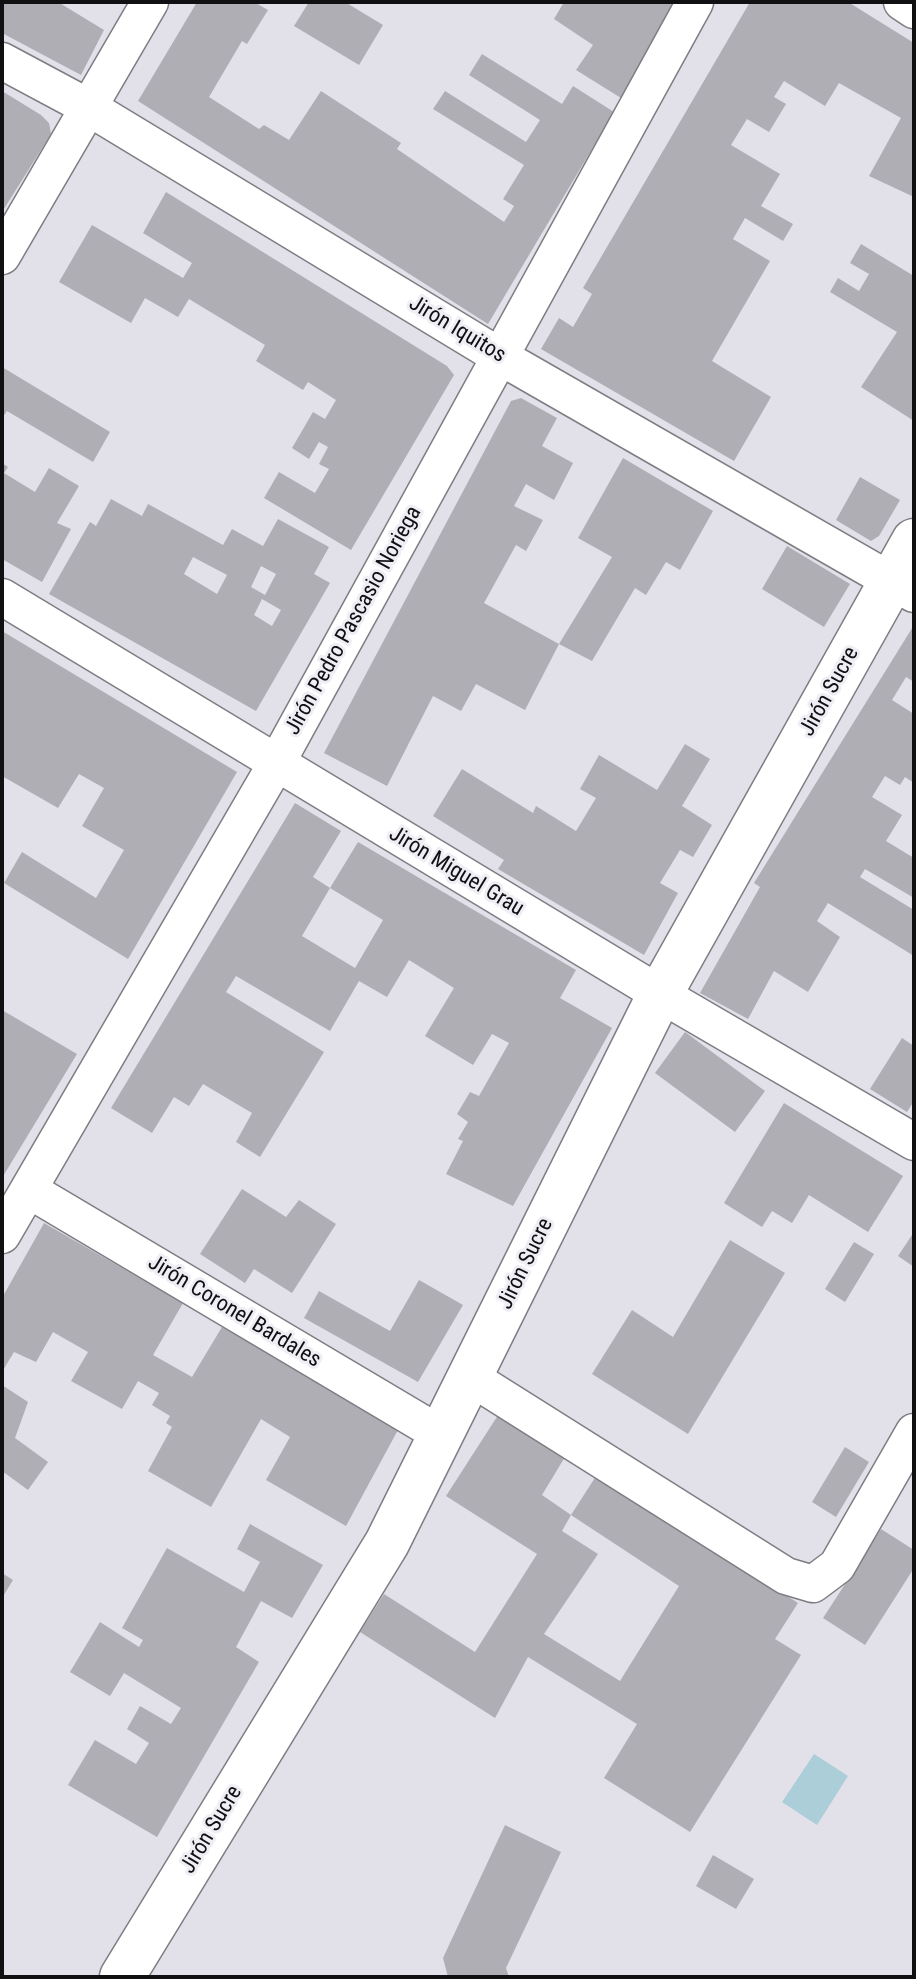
<!DOCTYPE html>
<meta charset="utf-8">
<style>
body{margin:0}
#map{position:relative;width:916px;height:1979px;overflow:hidden;background:#e2e0e8;font-family:"Roboto Condensed",sans-serif}
canvas{display:block}
.frame{position:absolute;inset:0;border:4px solid #100f12;pointer-events:none}
</style>
<div id="map">
<canvas width="916" height="1979"></canvas>
<div class="frame"></div>
</div>
<script>
const c = document.querySelector('canvas').getContext('2d');
c.lineJoin = 'round';
function fill(path, color) {
  c.fillStyle = color;
  c.fill(path, 'evenodd');
}
function shape(rows) {
  const path = new Path2D();
  for (const r of rows) {
    path.moveTo(r[0], r[1]);
    for (let i = 2; i < r.length; i += 2) path.lineTo(r[i], r[i + 1]);
  }
  return path;
}
function strokePath(path, color, width, dash) {
  c.strokeStyle = color;
  c.lineWidth = width;
  c.lineCap = dash ? 'butt' : 'round';
  c.setLineDash(dash || []);
  c.stroke(path);
}
function label(font, color, halo, rows, align = 'center') {
  c.font = font + ' "Roboto Condensed",sans-serif';
  c.lineWidth = 6;
  c.setLineDash([]);
  c.textBaseline = 'middle';
  c.strokeStyle = halo;
  c.fillStyle = color;
  for (const [text, x, y, turn = 0] of rows) {
    c.save();
    c.translate(x, y);
    c.rotate((+turn || 0) * Math.PI / 180);
    c.textAlign = isNaN(turn) ? turn : align;
    if (halo) c.strokeText(text, 0, 0);
    c.fillText(text, 0, 0);
    c.restore();
  }
}
const water = shape([
 [814,1754,848,1776,817,1825,782,1802]
]);
const building = shape([
 [2,2,58,2,104,30,81,75,2,33],
 [197,2,254,2,268,10,247,44,242,41,209,97,259,129,264,125,289,140,321,91,401,143,397,149,504,222,514,206,503,199,524,165,433,109,445,91,526,142,540,120,469,75,482,54,562,104,573,86,614,112,488,324,138,101],
 [309,2,345,2,383,25,359,65,294,26],
 [564,2,677,2,621,98,576,70,593,45,554,19],
 [750,2,848,2,914,43,914,197,869,176,901,118,839,83,825,106,784,81,774,97,786,104,769,132,747,119,731,145,780,174,761,206,793,224,783,241,745,218,733,239,770,261,712,361,771,397,734,461,541,349,559,318,573,327,592,294,583,288],
 [2,91,41,115,49,123,51,134,2,212],
 [166,192,447,366,454,375,351,550,264,498,279,472,315,493,329,469,319,464,328,447,319,442,309,459,292,448,313,412,325,419,336,400,308,382,303,390,256,361,265,345,189,299,178,317,145,298,131,323,59,282,92,225,183,278,192,263,143,233],
 [861,244,914,276,914,421,861,387,897,332,830,292,838,278,859,291,869,274,850,263],
 [2,367,110,432,93,462,7,411,2,418],
 [521,398,557,418,542,446,573,463,554,500,526,484,514,506,543,520,526,551,516,545,484,603,559,644,525,710,476,684,461,711,433,696,387,786,324,753,511,401],
 [623,458,713,511,680,570,666,562,646,595,635,588,592,661,559,644,612,557,578,538],
 [2,463,8,467,4,473,35,492,49,468,79,486,57,523,71,529,42,582,2,559],
 [860,477,900,500,879,536,871,541,836,520],
 [111,499,142,516,148,504,223,545,232,529,263,546,278,519,329,547,314,574,330,583,256,711,49,594,90,522,96,526],
 [193,557,227,575,217,594,184,574],
 [261,566,276,574,265,595,251,587],
 [262,599,281,610,272,626,254,615],
 [787,546,850,584,824,627,762,589],
 [914,625,914,682,906,677,892,700,914,714,914,783,905,777,900,785,885,776,872,797,902,815,886,841,914,858,914,898,865,869,860,877,914,910,914,956,828,903,817,921,840,937,808,992,774,971,748,1019,700,993,760,887,754,883],
 [2,631,237,772,128,959,4,883,22,852,96,898,124,850,82,826,104,788,79,774,58,808,2,776],
 [685,744,710,759,682,806,712,825,693,857,680,850,660,883,678,893,644,955,498,869,504,860,433,816,462,769,533,813,536,806,576,831,596,798,580,789,599,755,657,790],
 [295,803,341,831,313,877,330,888,302,936,355,968,383,920,330,888,358,842,576,970,560,998,612,1028,513,1206,446,1174,463,1141,458,1139,468,1122,457,1114,470,1092,479,1096,509,1043,492,1034,473,1065,425,1036,454,988,409,960,387,997,359,981,330,1031,236,976,226,992,324,1052,260,1157,236,1142,252,1113,203,1084,189,1106,174,1097,152,1133,111,1108],
 [2,1010,77,1054,2,1178],
 [685,1032,765,1091,735,1132,655,1073],
 [902,1038,914,1046,914,1101,907,1112,870,1089],
 [784,1103,903,1176,868,1232,809,1195,792,1223,772,1211,762,1227,724,1203],
 [242,1189,286,1217,299,1200,336,1224,292,1293,254,1269,245,1283,200,1254],
 [44,1223,183,1303,153,1355,192,1377,222,1327,399,1428,346,1526,266,1480,290,1437,261,1419,211,1507,148,1471,172,1427,166,1423,170,1416,152,1405,159,1393,138,1381,122,1409,71,1381,88,1352,53,1332,36,1362,14,1352,2,1372,2,1298],
 [914,1232,914,1267,898,1256],
 [730,1240,785,1273,688,1434,592,1374,632,1310,673,1337],
 [854,1242,874,1254,845,1302,825,1289],
 [419,1280,463,1305,418,1382,304,1318,319,1291,390,1331],
 [2,1385,28,1402,15,1438,48,1462,28,1490,2,1471],
 [502,1409,568,1452,542,1495,571,1515,562,1531,598,1554,544,1634,620,1681,679,1586,571,1515,598,1473,798,1603,775,1639,801,1655,690,1832,604,1778,637,1724,528,1657,495,1718,360,1632,384,1594,475,1652,537,1554,446,1496],
 [845,1447,869,1462,836,1517,812,1502],
 [250,1524,323,1565,292,1618,261,1601,236,1647,259,1662,157,1837,68,1785,95,1740,136,1764,149,1743,127,1729,140,1706,171,1724,181,1708,124,1673,110,1696,70,1672,100,1622,139,1647,143,1640,122,1628,167,1548,244,1592,260,1562,237,1549],
 [881,1529,914,1550,914,1568,865,1645,823,1618],
 [2,1573,13,1580,2,1598],
 [505,1825,561,1852,506,1968,509,1977,448,1977,443,1958],
 [713,1855,754,1879,736,1909,696,1886]
]);
const minor = shape([
 [902,2,914,10],
 [2,61,88,107,499,356,914,594],
 [2,256,150,2],
 [2,597,660,994,914,1142],
 [29,1190,440,1434],
 [2,1235,276,764,695,2],
 [470,1377,786,1576,813,1584,837,1566,914,1432]
]);
const tertiary = shape([
 [122,1977,387,1543,660,994,914,541]
]);
const streetNames = [
 ["Jirón Iquitos",457,330,31],
 ["Jirón Pedro Pascasio Noriega",354,621,-61],
 ["Jirón Sucre",830,692,-61],
 ["Jirón Miguel Grau",456,872,31],
 ["Jirón Sucre",526,1264,-64],
 ["Jirón Coronel Bardales",234,1312,31],
 ["Jirón Sucre",212,1830,-59]
];
fill(water, '#abced8');
fill(building, '#afaeb5');
strokePath(minor, '#7e7d83', 39);
strokePath(tertiary, '#7e7d83', 47);
strokePath(minor, '#fff', 36);
strokePath(tertiary, '#fff', 44);
label('22px', '#100f12', '#efeef5', streetNames);
</script>
